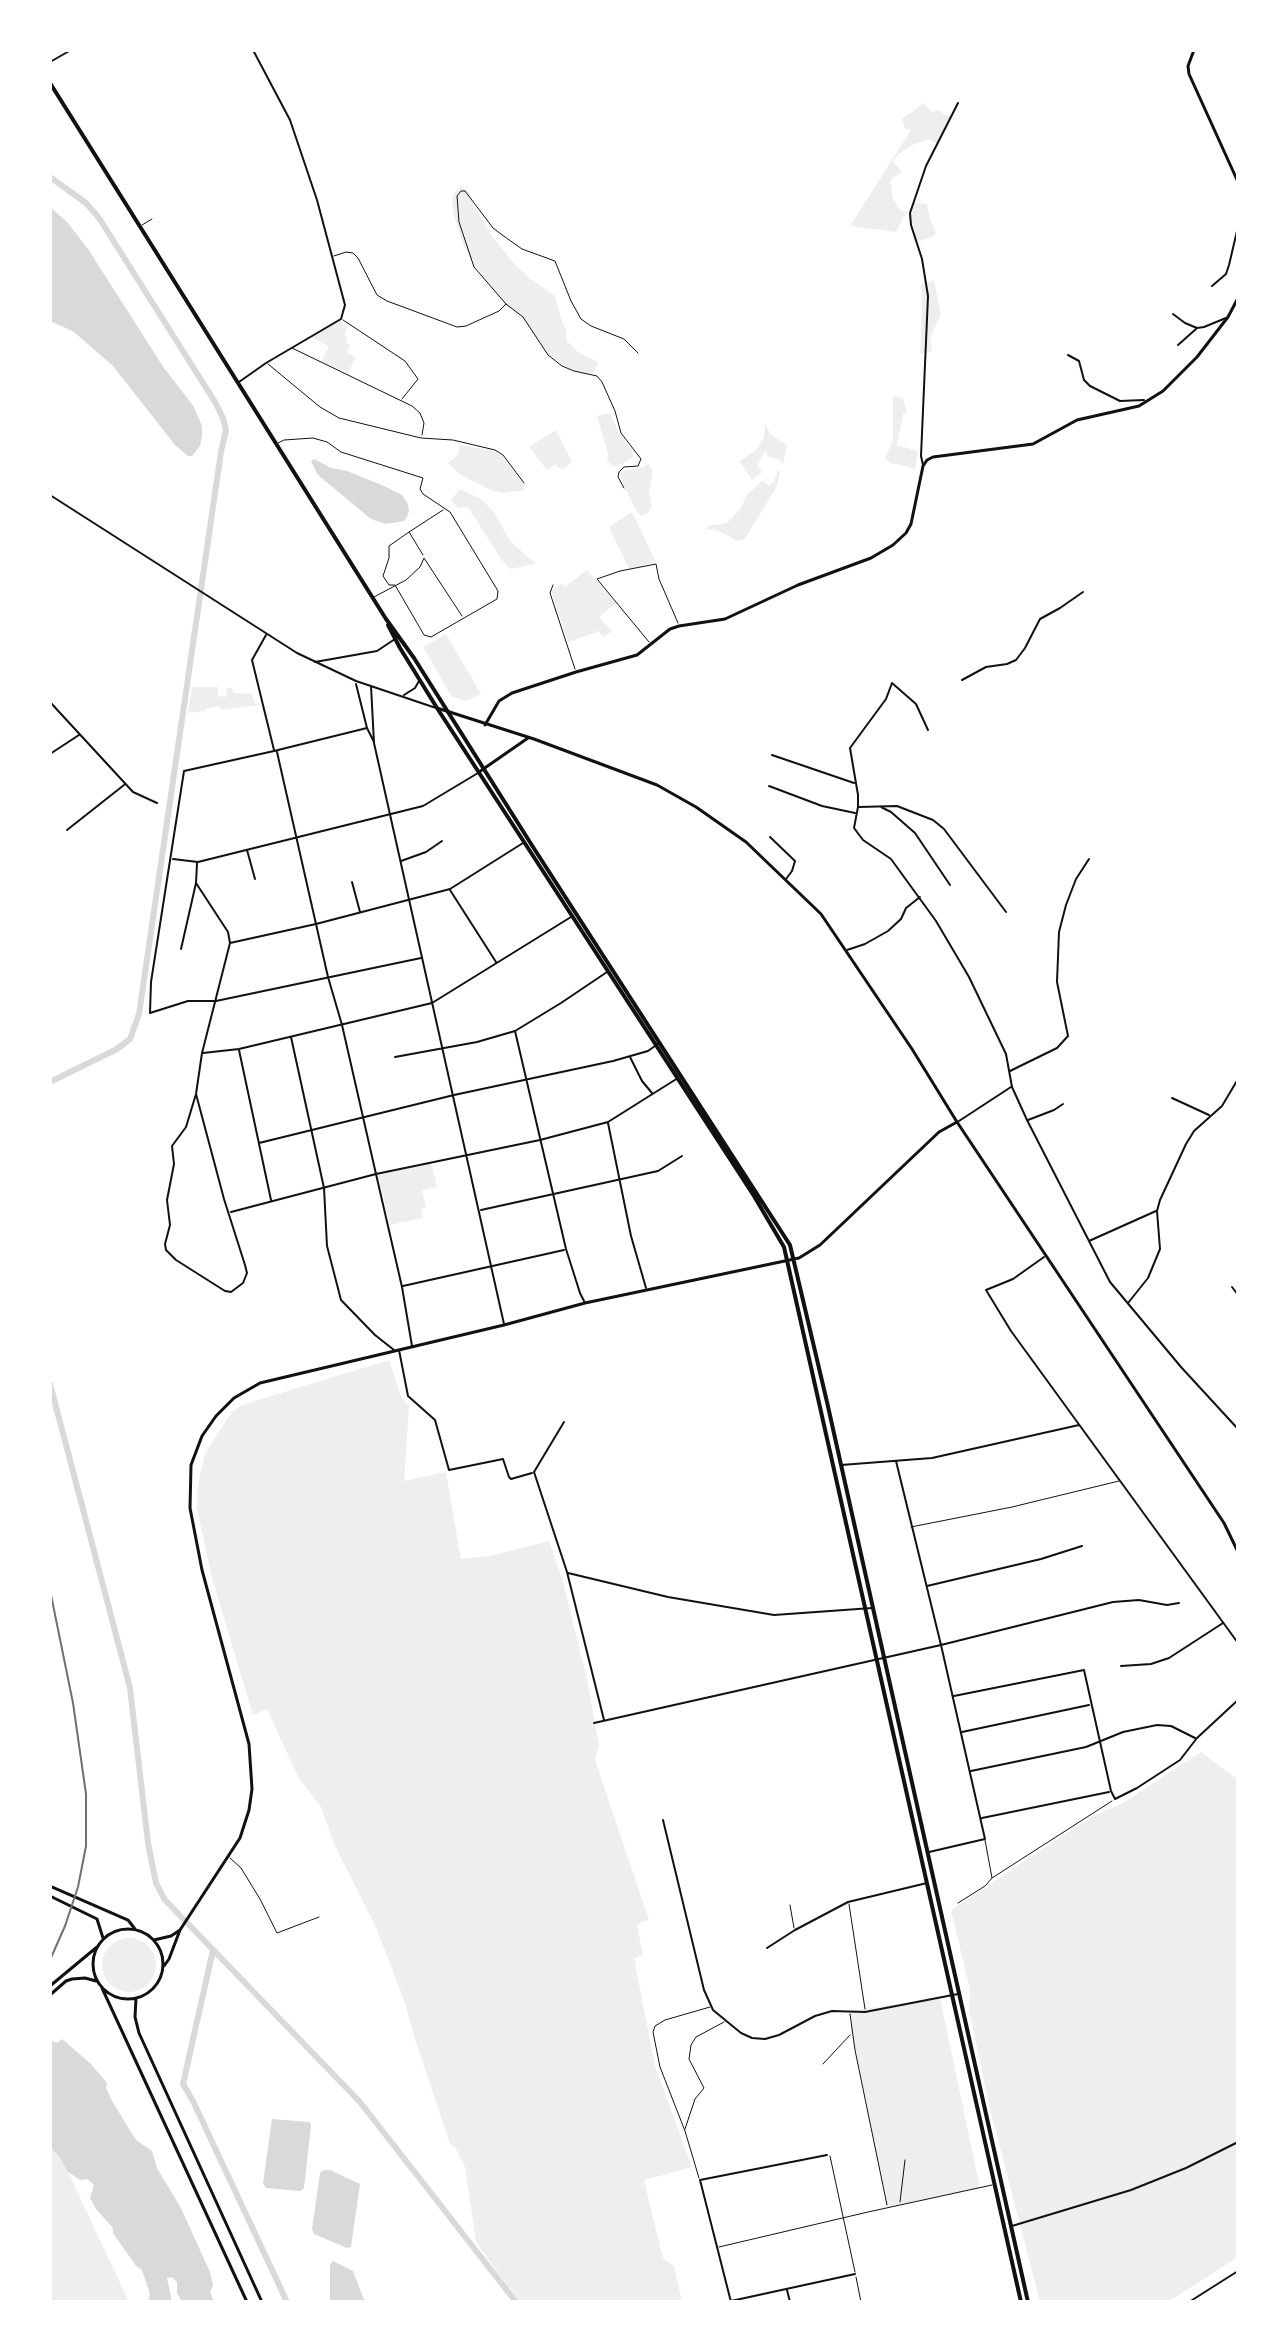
<!DOCTYPE html>
<style>
body{margin:0}
#map{position:relative;width:1288px;height:2352px;overflow:hidden;background:#fff;font-family:Inter,sans-serif}
canvas{display:block}
.frame{position:absolute;inset:0;border:52px solid #fff;pointer-events:none}
</style>
<div id="map">
<canvas width="1288" height="2352"></canvas>
<div class="frame"></div>
</div>
<script>
const c = document.querySelector('canvas').getContext('2d');
c.lineJoin = 'round';
function fill(path, color) {
  c.fillStyle = color;
  c.fill(path, 'evenodd');
}
function shape(rows) {
  const path = new Path2D();
  for (const r of rows) {
    if (r.length === 3) {
      path.moveTo(r[0] + r[2], r[1]);
      path.arc(r[0], r[1], r[2], 0, 2 * Math.PI);
      continue;
    }
    path.moveTo(r[0], r[1]);
    for (let i = 2; i < r.length; i += 2) path.lineTo(r[i], r[i + 1]);
  }
  return path;
}
function strokePath(path, color, width, dash) {
  c.strokeStyle = color;
  c.lineWidth = width;
  c.lineCap = dash ? 'butt' : 'round';
  c.setLineDash(dash || []);
  c.stroke(path);
}
const green = shape([
 [924,103,931,112,939,110,944,115,952,116,937,144,929,139,910,146,896,156,893,162,902,171,890,181,893,199,901,211,905,212,911,209,913,203,927,204,930,219,936,232,934,236,915,243,908,217,910,210,904,216,896,232,850,226,911,130,905,129,902,119],
 [460,186,468,191,474,206,492,236,515,265,532,280,555,296,561,319,566,330,566,340,578,352,598,362,593,374,574,371,548,355,523,317,506,306,476,267,464,247,454,216,452,196],
 [934,280,941,315,930,337,932,351,920,354,922,302,921,284],
 [339,318,347,328,345,336,347,338,346,343,350,345,347,353,356,357,348,373,321,362,329,347,311,336],
 [893,396,903,398,907,413,903,414,897,445,918,451,915,469,897,464,892,464,885,458,893,441],
 [610,413,619,433,632,450,633,457,622,464,613,467,607,460,608,454,597,416],
 [765,424,771,435,787,445,783,464,780,460,769,457,765,451,757,465,762,472,752,480,740,461,757,449,764,437],
 [556,430,572,462,562,470,555,464,547,470,529,447],
 [460,445,494,451,502,456,523,483,524,490,504,493,493,491,461,475,448,463,457,456],
 [648,463,653,471,649,492,652,508,647,514,642,516,637,512,620,477,622,470,643,468],
 [778,470,780,471,777,486,745,539,738,541,717,530,706,529,707,526,727,523,740,509,747,495,762,481,769,485,774,482],
 [460,489,481,499,494,512,511,542,536,564,510,569,501,559,468,507,459,508,453,503,451,500],
 [632,512,656,562,629,569,609,527],
 [587,570,616,603,599,617,612,631,604,637,596,629,597,632,568,642,551,591,561,584,565,587],
 [446,634,481,694,466,701,452,697,423,647],
 [192,687,218,687,218,696,226,697,227,688,232,688,233,693,252,694,255,704,260,705,221,710,219,706,205,709,205,711,188,713],
 [431,1163,437,1187,422,1190,426,1208,421,1209,423,1218,390,1225,378,1175],
 [389,1360,401,1396,409,1407,404,1481,446,1472,461,1559,490,1556,549,1541,563,1582,588,1684,599,1746,595,1760,649,1920,637,1924,643,1955,634,1958,655,2066,692,2167,644,2180,663,2259,674,2266,682,2302,520,2302,500,2276,476,2242,465,2167,455,2147,450,2144,414,2036,405,2003,375,1925,335,1846,321,1807,298,1777,267,1709,253,1715,212,1578,197,1509,198,1484,205,1454,231,1413,242,1405],
 [1201,1752,1238,1780,1238,2257,1168,2302,1040,2302,990,2109,969,2010,970,1990,951,1910,1091,1817,1123,1803],
 [129,1965,27],
 [940,1998,980,2188,888,2207,852,2033,850,2011],
 [50,2148,59,2156,68,2172,129,2302,50,2302]
]);
const water = shape([
 [50,207,67,222,88,249,164,368,194,407,202,426,202,436,200,446,192,456,188,456,175,445,113,366,74,332,50,321],
 [314,459,331,468,347,471,384,486,402,495,407,502,409,511,407,517,404,521,386,524,371,519,318,475,311,461],
 [62,2039,90,2063,107,2083,106,2088,112,2101,136,2140,152,2151,157,2168,181,2208,210,2272,213,2286,210,2292,214,2302,182,2302,177,2293,177,2282,172,2277,167,2278,172,2302,148,2302,150,2294,142,2270,136,2266,113,2233,113,2228,96,2209,90,2198,94,2185,87,2179,80,2180,68,2172,59,2156,50,2148,50,2040,57,2043],
 [272,2119,310,2122,311,2126,304,2188,300,2191,266,2188,263,2183],
 [324,2170,330,2170,360,2184,351,2247,347,2248,314,2234,312,2229,320,2173],
 [333,2261,353,2271,365,2302,330,2302,330,2265]
]);
const canal = shape([
 [50,177,86,203,99,218,215,402,223,418,226,430,221,452,139,1014,130,1039,117,1049,50,1082],
 [50,1384,130,1688,148,1843,156,1883,165,1900,360,2102,516,2302],
 [213,1950,183,2084,193,2101,287,2302]
]);
const service = shape([
 [142,225,152,219],
 [334,256,346,252,353,253,358,258,377,295,387,301,457,327,466,326,499,311,506,304,474,267,459,222,457,196,461,191,465,191,493,228,505,237,522,249,555,261,571,301,581,319,591,326,624,339,638,353],
 [506,304,523,317,548,355,562,366,574,371,597,376,602,382,615,411,621,433,641,459,638,466,624,467,619,472,618,477,624,488],
 [343,320,405,361,418,379,402,399],
 [292,348,412,406,420,413,424,423,422,435],
 [268,364,320,407,339,418,421,438,453,440,495,450,503,455,524,483],
 [278,443,284,440,313,438,327,442,341,452,423,478,420,489,423,494,450,512,498,591,497,599,431,637,424,635,395,585,389,585,383,576,389,558,389,546,409,532],
 [423,555,409,532,443,510],
 [553,585,550,593,575,669],
 [374,597,406,580,420,567,424,558,462,616],
 [649,642,597,579,620,571,656,564,659,579,678,623],
 [911,1527,1012,1507,1119,1481],
 [230,1858,241,1868,260,1899,277,1933,319,1917],
 [992,1878,1112,1801],
 [958,1903,985,1886,992,1878,985,1840],
 [849,1904,865,2009],
 [790,1905,794,1928],
 [850,2014,855,2050,887,2205],
 [823,2064,850,2035],
 [685,2129,695,2099,704,2088,689,2059,691,2045,696,2037,724,2022],
 [830,2156,855,2272],
 [699,2178,685,2131,660,2067,653,2032,655,2026,665,2020,710,2007],
 [900,2202,905,2160],
 [719,2247,868,2212,992,2185],
 [856,2277,861,2302]
]);
const minor = shape([
 [50,62,71,50],
 [1212,286,1226,274,1229,265,1237,231,1238,199],
 [1173,314,1185,323,1197,328,1204,327,1226,318],
 [1178,345,1196,329],
 [1068,355,1079,361,1084,380,1090,386,1120,401,1144,400],
 [239,382,266,363,341,319,345,305,317,200,290,120,253,50],
 [923,465,921,456,928,296,922,259,911,225,910,213,926,166,958,103],
 [50,495,297,653,356,681,436,708],
 [266,635,252,660,274,750],
 [315,662,377,651,395,639],
 [962,680,986,667,1007,664,1016,660,1025,648,1040,619,1060,608,1083,592],
 [356,684,367,728,374,742],
 [371,686,374,743,504,1324],
 [404,695,415,688,419,681],
 [50,702,133,792,157,803],
 [367,728,274,751,184,771,151,982,150,1013,188,1001,216,1001,421,958],
 [928,730,916,704,892,683,886,699,850,748,858,795,858,807,854,828,863,840,891,859,936,921,969,977,1006,1054,1012,1087,1027,1120,1110,1282,1181,1367,1238,1429],
 [277,752,328,977,342,1025,376,1174,402,1287,412,1346],
 [50,754,79,735],
 [772,755,854,783],
 [769,786,822,806,855,813],
 [859,807,897,806,933,820,944,829,1006,912],
 [881,807,891,812,915,833,950,885],
 [67,830,124,785],
 [770,837,795,861,792,871,786,879],
 [247,850,255,879],
 [173,859,198,862,423,806,478,773],
 [401,861,426,852,442,841],
 [352,882,360,912],
 [196,883,228,932,230,943,202,1053,196,1094,186,1127,172,1146,174,1164,167,1200,170,1225,165,1244,166,1250,176,1260,225,1291,231,1292,243,1283,247,1273,245,1265,224,1199,196,1094],
 [450,890,496,962],
 [230,943,316,924,450,889,523,843],
 [181,949,196,883,197,863],
 [847,950,865,944,888,931,901,919,906,908,920,897],
 [515,1031,566,1249,580,1293,585,1303],
 [291,1037,324,1188,327,1246,341,1300,375,1335,394,1350],
 [239,1050,271,1200],
 [203,1053,239,1049,432,1003,571,917],
 [395,1057,477,1042,515,1031,561,1003,607,972],
 [630,1057,642,1081,652,1093],
 [1010,1071,1057,1048,1068,1036,1057,982,1059,932,1066,905,1076,879,1089,859],
 [1172,1098,1209,1115],
 [1028,1120,1054,1110,1063,1104],
 [959,1121,1011,1087],
 [608,1123,631,1236,646,1288],
 [259,1143,454,1095,613,1061,648,1051,659,1043],
 [481,1210,658,1171,682,1156],
 [231,1212,376,1174,540,1140,608,1122,678,1078],
 [1089,1241,1156,1211],
 [1044,1257,1013,1279,986,1290,1011,1331,1238,1643],
 [403,1286,564,1250],
 [1232,1287,1238,1295],
 [1128,1303,1148,1278,1160,1249,1157,1211,1160,1200,1186,1144,1194,1131,1222,1106,1238,1079],
 [399,1350,408,1396,435,1420,449,1470,503,1459,509,1477,511,1479,532,1473],
 [564,1422,534,1472,567,1572,604,1720],
 [896,1461,941,1645,985,1839,929,1852],
 [841,1465,932,1458,1079,1425],
 [568,1573,668,1597,774,1615,872,1608],
 [927,1586,1041,1559,1082,1546],
 [1121,1666,1151,1664,1169,1658,1223,1623],
 [954,1696,1084,1670,1111,1791,1115,1799,1137,1788,1180,1760,1197,1738,1238,1700],
 [594,1723,941,1645,1113,1602,1139,1600,1167,1605,1179,1603],
 [962,1732,1089,1705],
 [971,1771,1086,1747,1123,1732,1157,1725,1171,1726,1195,1738],
 [982,1818,1109,1792],
 [663,1820,704,1990,713,2010,741,2033,752,2038,765,2039,779,2035,815,2016,832,2011,865,2012,958,1994],
 [767,1948,795,1930,848,1902,927,1883],
 [1012,2226,1131,2190,1186,2168,1238,2142],
 [787,2290,790,2302],
 [731,2301,855,2274],
 [731,2302,700,2180,827,2155],
 [1189,2302,1238,2271]
]);
const tertiary = shape([
 [1194,50,1188,66,1189,74,1238,182],
 [437,708,534,739,657,785,696,807,746,842,821,914,912,1049,957,1122],
 [485,725,499,701,512,693,576,672,637,655,670,629,679,626,725,619,798,585,871,558,893,545,906,533,911,524,923,466,927,460,933,457,1033,444,1077,420,1139,406,1163,391,1197,357,1228,317,1238,298],
 [479,772,528,738]
]);
const secondary = shape([
 [50,1886,128,1920,135,1929],
 [50,1896,97,1919,103,1938],
 [128,1964,35],
 [154,1940,171,1936,180,1930],
 [164,1966,169,1959,180,1930,240,1838,249,1810,252,1789,249,1744,202,1570,190,1508,191,1465,202,1436,216,1416,234,1398,260,1383,504,1325,585,1303,799,1258,820,1245,939,1132,957,1122,1224,1523,1238,1552],
 [50,1986,97,1947],
 [102,1988,247,2302],
 [50,1995,66,1981,72,1979,85,1978,96,1981],
 [136,1998,135,2017,139,2033,262,2302]
]);
const trunk = shape([
 [50,83,386,619,414,658,533,847,790,1245,827,1402,1028,2302],
 [388,625,400,648,437,708,754,1196,784,1247,1021,2302]
]);
const rail = shape([
 [50,1590,73,1703,86,1794,86,1846,78,1887,65,1926,50,1960]
]);
fill(green, '#eee');
fill(water, '#d9d9d9');
strokePath(canal, '#d9d9d9', 6);
strokePath(service, '#111', 1);
strokePath(minor, '#111', 2);
strokePath(tertiary, '#111', 3);
strokePath(secondary, '#111', 3);
strokePath(trunk, '#111', 4);
strokePath(rail, '#707070', 2);
</script>
